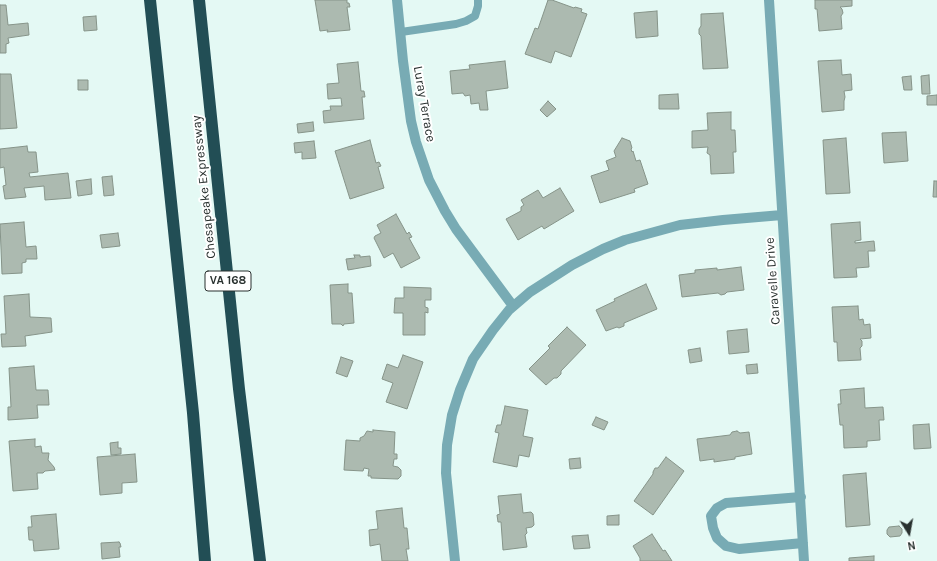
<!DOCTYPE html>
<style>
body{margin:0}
#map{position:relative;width:937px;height:561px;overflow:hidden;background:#e4f9f4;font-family:Karla,sans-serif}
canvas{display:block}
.north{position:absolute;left:889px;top:513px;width:40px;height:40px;-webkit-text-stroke:3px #fff;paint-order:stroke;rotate:169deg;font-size:11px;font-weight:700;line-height:16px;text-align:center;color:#29312f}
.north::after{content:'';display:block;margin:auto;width:14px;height:18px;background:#29312f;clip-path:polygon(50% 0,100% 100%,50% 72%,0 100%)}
</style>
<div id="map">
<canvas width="937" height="561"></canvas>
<div class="north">N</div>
</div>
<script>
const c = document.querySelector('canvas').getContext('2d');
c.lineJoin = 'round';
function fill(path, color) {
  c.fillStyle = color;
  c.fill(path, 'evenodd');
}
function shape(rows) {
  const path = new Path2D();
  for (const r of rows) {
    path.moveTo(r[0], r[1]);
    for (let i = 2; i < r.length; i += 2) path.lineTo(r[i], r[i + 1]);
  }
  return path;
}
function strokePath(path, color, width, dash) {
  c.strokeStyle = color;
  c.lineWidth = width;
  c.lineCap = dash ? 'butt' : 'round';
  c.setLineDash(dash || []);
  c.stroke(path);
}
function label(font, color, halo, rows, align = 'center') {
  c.font = font + ' Karla,sans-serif';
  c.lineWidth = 4;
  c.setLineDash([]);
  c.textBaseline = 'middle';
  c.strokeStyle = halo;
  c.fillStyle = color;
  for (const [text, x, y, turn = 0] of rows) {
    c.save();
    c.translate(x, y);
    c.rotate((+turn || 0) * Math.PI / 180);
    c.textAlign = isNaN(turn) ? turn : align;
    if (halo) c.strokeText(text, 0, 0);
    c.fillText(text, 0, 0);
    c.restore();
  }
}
const building = shape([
 [315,0,347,0,347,3,349,3,350,7,347,7,350,30,327,32,328,30,320,31,315,0],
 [548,0,552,0,574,8,575,7,582,9,581,12,587,14,571,57,555,51,551,63,525,54,535,28,538,29,548,0],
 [815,0,852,0,852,6,840,7,842,9,843,13,841,16,842,29,819,31,817,9,815,9,815,0],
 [0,5,6,5,8,25,28,23,29,35,8,38,9,43,6,44,6,53,0,53,0,5],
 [657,11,658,36,636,38,634,13,657,11],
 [723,13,728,68,703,69,701,36,699,34,699,29,701,26,701,14,723,13],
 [96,16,97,30,84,31,83,17,96,16],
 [841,60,842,75,851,74,852,90,844,91,845,97,844,101,844,110,822,112,818,61,841,60],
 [505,61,508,88,486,91,488,110,480,110,479,103,471,104,470,95,465,96,463,93,452,94,450,71,470,69,469,65,505,61],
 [358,62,361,91,364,91,365,97,362,97,364,119,324,123,323,111,331,110,330,106,342,106,341,98,328,99,327,84,339,83,337,64,358,62],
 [0,74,11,74,17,128,0,129,0,74],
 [929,75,930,94,922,94,921,76,929,75],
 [911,76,912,90,904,90,902,77,911,76],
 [78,80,88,80,88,90,78,90,78,80],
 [678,94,679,109,659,109,659,95,678,94],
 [937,95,937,105,927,105,927,96,937,95],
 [548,101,556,109,547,117,540,110,548,101],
 [731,112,731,130,735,130,736,152,733,152,734,173,711,174,710,155,707,153,708,147,692,148,692,131,708,130,707,113,731,112],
 [313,122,314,131,298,133,297,124,313,122],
 [906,132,908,161,884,163,882,133,906,132],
 [622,138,630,141,632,148,631,149,632,152,633,151,636,161,640,160,648,184,634,189,635,192,600,203,591,176,609,170,606,161,616,157,614,151,622,138],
 [846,138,850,193,826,194,823,140,846,138],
 [370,140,376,163,379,162,381,166,378,167,384,188,350,199,335,151,370,140],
 [314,141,316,158,302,159,302,152,295,153,294,143,314,141],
 [27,146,28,152,36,152,38,172,29,173,30,177,68,173,71,198,45,200,44,186,24,188,26,197,5,199,3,186,6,185,4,167,0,168,0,149,27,146],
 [112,176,114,195,104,196,102,177,112,176],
 [91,179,92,194,78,196,76,181,91,179],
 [934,181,937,181,937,197,933,197,934,181],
 [560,188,574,211,544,229,542,226,518,240,506,219,521,211,521,207,524,205,521,200,538,190,543,198,560,188],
 [396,214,407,234,409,232,412,237,409,238,420,258,401,268,393,253,384,258,374,238,375,236,381,233,377,225,396,214],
 [24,222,26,247,36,246,37,259,26,259,26,262,22,263,22,273,2,274,0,224,24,222],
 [860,222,861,240,855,241,855,243,874,241,875,251,868,251,869,267,856,268,857,277,834,278,831,224,860,222],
 [118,233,120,246,102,248,100,235,118,233],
 [354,255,360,255,360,257,370,256,371,266,348,270,346,259,355,258,354,255],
 [741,267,744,290,727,292,725,294,721,295,718,293,682,297,679,275,695,273,695,270,717,268,717,270,741,267],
 [348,284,348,293,352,293,354,323,344,324,343,326,341,324,332,324,330,285,348,284],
 [646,284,657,309,624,323,624,326,619,328,617,327,606,331,596,310,615,301,614,299,646,284],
 [404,287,431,288,431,300,425,300,425,307,428,308,428,313,425,312,425,335,403,335,403,313,394,313,395,298,404,298,404,287],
 [29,294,30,317,51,318,52,332,25,336,26,346,2,347,1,334,6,334,4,296,29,294],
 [858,306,859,320,863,319,864,325,870,324,871,338,860,339,862,341,862,346,860,348,861,360,838,361,837,342,834,342,832,307,858,306],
 [567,327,586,345,561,371,561,374,557,378,554,378,546,385,529,369,550,348,548,346,567,327],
 [747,329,749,352,729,354,727,331,747,329],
 [700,348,702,361,690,363,688,350,700,348],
 [403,355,423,362,407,409,386,402,393,383,382,379,387,364,398,368,403,355],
 [341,357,353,361,347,377,336,373,341,357],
 [757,364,758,373,747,374,746,365,757,364],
 [34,366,36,390,48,390,49,405,37,405,38,418,8,420,8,407,11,407,9,368,34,366],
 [864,388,865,408,883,407,884,420,879,420,880,440,867,441,867,447,844,448,843,425,840,425,838,404,841,404,840,390,864,388],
 [505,406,528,410,523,436,533,438,529,457,519,455,517,467,493,462,499,433,495,432,497,425,501,425,505,406],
 [596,417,608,422,604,430,592,425,596,417],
 [929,424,931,448,914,449,913,425,929,424],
 [373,430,395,432,394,454,397,454,397,459,394,459,393,466,398,467,401,470,401,476,398,479,371,478,371,476,368,476,369,469,364,468,363,471,344,470,346,440,360,441,360,438,364,436,367,431,373,432,373,430],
 [737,431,740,433,749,432,752,454,735,457,735,459,714,462,714,459,700,461,697,439,730,435,732,432,737,431],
 [35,439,35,447,41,446,42,453,49,453,48,460,54,467,55,470,45,471,43,473,37,473,38,489,13,491,9,441,35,439],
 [118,442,118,448,121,448,121,454,111,455,110,443,118,442],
 [135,454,137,482,122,483,122,493,100,495,97,457,135,454],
 [666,457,684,471,653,515,634,501,653,474,653,472,655,468,658,468,666,457],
 [580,458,581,468,570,469,569,459,580,458],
 [866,473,870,525,846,527,843,475,866,473],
 [521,494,523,513,531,512,533,514,534,525,532,527,526,528,527,533,525,535,527,547,503,550,501,522,498,522,497,515,500,514,498,496,521,494],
 [402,508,404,528,407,528,409,549,406,549,408,561,382,561,380,544,370,546,369,530,378,529,376,511,402,508],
 [56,514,59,549,34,551,33,540,29,540,28,527,32,527,31,516,56,514],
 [619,515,619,525,607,525,607,516,619,515],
 [899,526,902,529,902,533,900,536,890,537,887,534,887,530,889,527,899,526],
 [652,534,663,551,665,550,672,561,640,561,640,558,633,546,652,534],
 [588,535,590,548,574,549,572,536,588,535],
 [119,542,120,543,121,547,119,547,120,557,102,559,101,543,119,542],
 [874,556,874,561,849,561,849,558,874,556]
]);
const service = shape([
 [401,32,456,24,466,21,475,16,478,6,478,0]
]);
const minor = shape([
 [397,0,403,61,411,121,416,142,429,180,445,211,456,229,513,306],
 [769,0,804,561],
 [801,497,726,503,717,508,711,516,713,528,717,538,726,546,739,549,803,543],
 [455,561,446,473,447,445,452,415,460,390,473,359,493,330,509,310,530,292,572,265,603,249,625,240,680,225,723,220,782,215]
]);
const motorway = shape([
 [150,0,193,413,205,561],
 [199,0,239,389,260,561]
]);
const shields = [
 [228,281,46]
];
const shieldNames = [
 ["VA 168",228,281]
];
const streetNames = [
 ["Luray Terrace",424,104,80],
 ["Chesapeake Expressway",204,187,-96],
 ["Caravelle Drive",773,281,-94]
];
fill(building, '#acbab0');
strokePath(building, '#869489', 1);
strokePath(service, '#78abb4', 8);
strokePath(minor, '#78abb4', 10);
strokePath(motorway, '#224e55', 12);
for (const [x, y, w] of shields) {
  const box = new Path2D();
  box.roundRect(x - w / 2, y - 10, w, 20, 3);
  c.fillStyle = '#fff';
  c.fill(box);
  strokePath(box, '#29312f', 1);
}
label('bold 12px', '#29312f', null, shieldNames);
label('13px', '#29312f', '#fff', streetNames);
</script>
